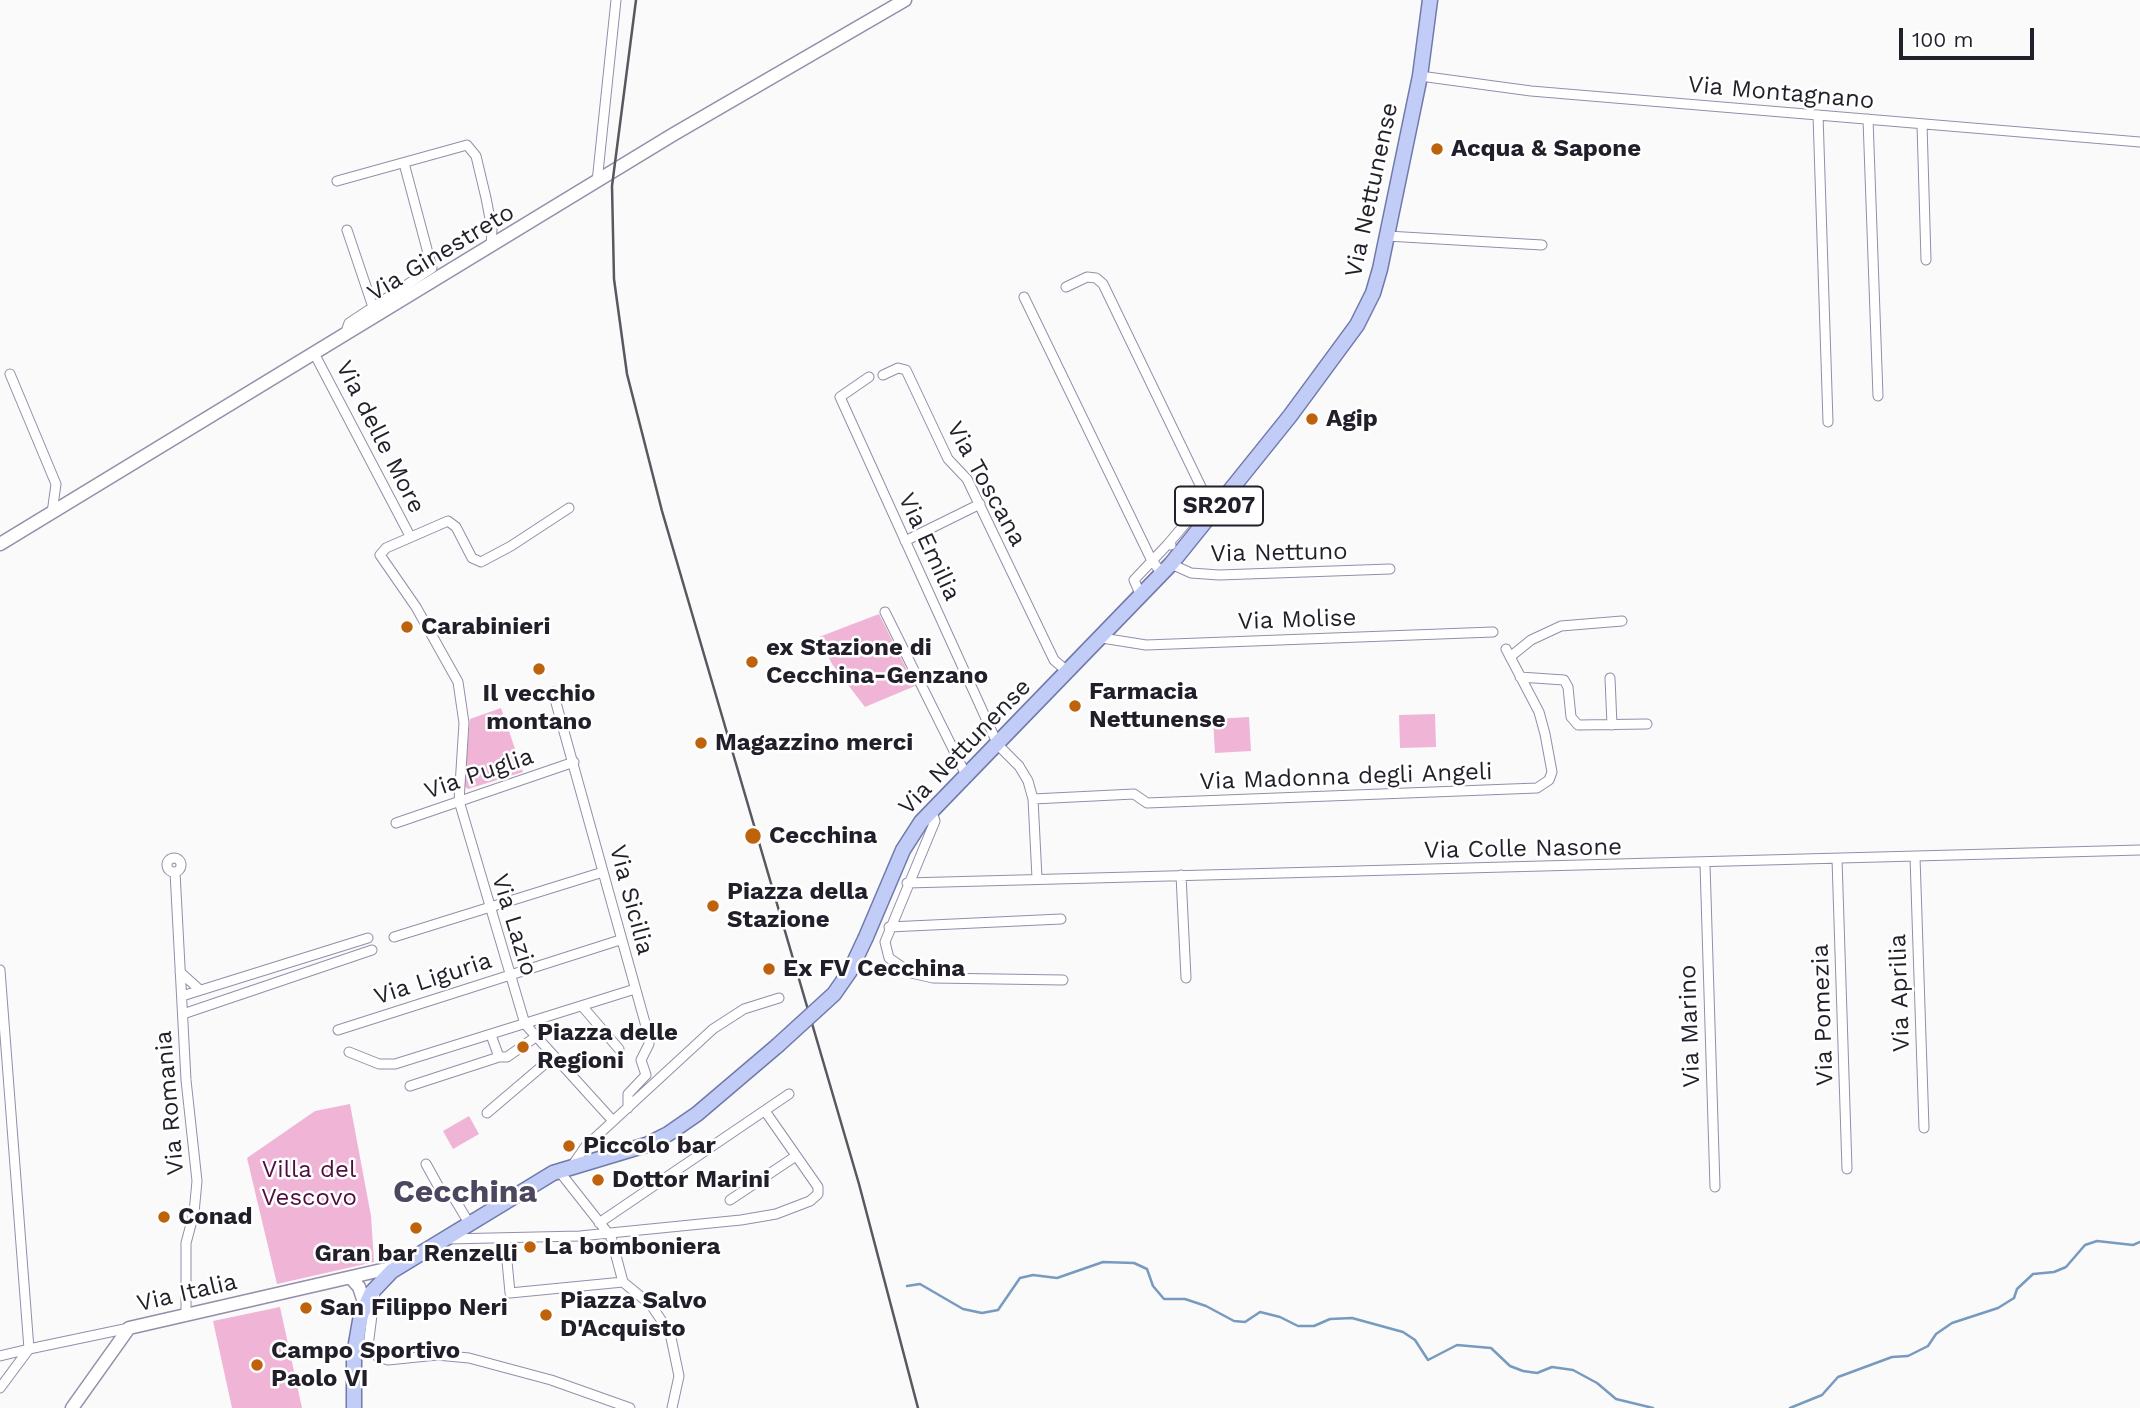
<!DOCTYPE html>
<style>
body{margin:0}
#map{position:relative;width:2140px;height:1408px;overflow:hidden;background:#fafafa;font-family:"Work Sans",sans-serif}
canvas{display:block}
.scale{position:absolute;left:1899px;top:28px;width:135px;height:32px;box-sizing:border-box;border:4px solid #221f2a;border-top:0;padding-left:9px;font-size:21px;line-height:24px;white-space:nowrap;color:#221f2a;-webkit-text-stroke:5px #fff;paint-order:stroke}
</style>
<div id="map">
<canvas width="2140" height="1408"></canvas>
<div class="scale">100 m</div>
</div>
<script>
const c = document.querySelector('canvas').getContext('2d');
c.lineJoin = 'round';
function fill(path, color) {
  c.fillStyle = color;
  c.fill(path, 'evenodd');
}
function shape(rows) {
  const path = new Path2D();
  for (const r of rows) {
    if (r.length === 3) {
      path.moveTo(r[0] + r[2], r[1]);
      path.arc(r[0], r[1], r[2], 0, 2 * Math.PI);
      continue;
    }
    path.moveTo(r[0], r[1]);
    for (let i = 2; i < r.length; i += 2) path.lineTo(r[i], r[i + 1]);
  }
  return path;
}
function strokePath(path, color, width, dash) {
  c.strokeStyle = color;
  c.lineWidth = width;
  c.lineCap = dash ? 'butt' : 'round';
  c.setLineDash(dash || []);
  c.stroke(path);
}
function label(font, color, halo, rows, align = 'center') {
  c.font = font + ' "Work Sans",sans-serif';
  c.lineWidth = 5;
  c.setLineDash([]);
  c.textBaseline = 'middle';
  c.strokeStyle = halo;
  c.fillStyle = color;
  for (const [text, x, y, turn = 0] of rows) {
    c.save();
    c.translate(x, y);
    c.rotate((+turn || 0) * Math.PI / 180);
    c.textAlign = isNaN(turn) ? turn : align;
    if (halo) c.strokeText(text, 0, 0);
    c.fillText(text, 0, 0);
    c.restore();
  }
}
const green = shape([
 [879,614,915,686,865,707,832,664,819,637],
 [501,708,523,772,468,789,464,786,470,719],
 [1435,714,1436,747,1400,748,1399,715],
 [1249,717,1251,751,1215,753,1213,719],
 [350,1104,371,1216,374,1262,277,1284,247,1158,315,1111],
 [469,1116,479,1134,453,1149,443,1131],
 [280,1307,302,1408,232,1408,213,1321]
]);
const stream = shape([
 [907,1286,920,1284,963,1309,982,1313,998,1310,1020,1278,1033,1275,1057,1278,1103,1262,1134,1263,1147,1269,1153,1286,1164,1299,1185,1299,1206,1306,1234,1321,1245,1322,1260,1312,1280,1317,1298,1326,1314,1326,1330,1319,1352,1318,1403,1332,1415,1340,1428,1360,1457,1345,1491,1348,1510,1366,1523,1371,1537,1373,1552,1367,1573,1370,1597,1383,1616,1399,1653,1408],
 [1790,1408,1822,1395,1838,1377,1892,1357,1908,1356,1928,1346,1936,1334,1952,1323,1998,1308,2014,1298,2017,1289,2033,1274,2054,1272,2066,1267,2085,1245,2097,1241,2133,1245,2140,1242]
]);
const street = shape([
 [1420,76,1531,91,2140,142],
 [1818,115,1828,422],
 [1868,119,1878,396],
 [1922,124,1926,260],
 [337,181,467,145,476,156,486,198,492,229,491,247],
 [597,182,616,0],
 [347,230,373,307],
 [1387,236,1542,245],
 [1066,287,1087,277,1096,278,1103,284,1203,491,1202,504,1168,544],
 [1024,297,1152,561,1162,573],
 [345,335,349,323,432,268,405,167],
 [315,355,410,536],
 [10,374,56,484,52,513],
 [883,375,898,368,906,370,948,459,967,479,1054,660,1068,672],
 [869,377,840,397,998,745,1019,766,1028,781,1033,799,1037,878],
 [569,508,511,546,481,562,472,558,456,527,448,521,386,548,380,555,416,607,458,682,464,723,459,801,525,1024,613,1121],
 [905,541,980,504],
 [1171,564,1191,573,1219,575,1390,569],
 [1141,596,1134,580,1168,544,1171,545],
 [885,612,966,775],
 [1102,638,1146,645,1493,632],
 [1510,657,1531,640,1561,626,1622,621],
 [1520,677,1564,680,1568,687,1571,717,1578,725,1647,724],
 [1610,678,1612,725],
 [553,692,649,1037,649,1044,641,1060,646,1075,628,1094,628,1108],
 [1033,799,1134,794,1147,803,1537,788,1549,780,1552,772,1545,734,1539,712,1506,649],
 [931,810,935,821,885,942,889,958,911,973,933,978,1063,980],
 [396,823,574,762],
 [1915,857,1924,1128],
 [174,865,7],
 [1837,859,1847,1169],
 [1705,864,1715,1187],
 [175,872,186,1080,197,1181,194,1213,186,1243,186,1314],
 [1181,875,1186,978],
 [907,883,2140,850],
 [889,927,1061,919],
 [394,937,603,872],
 [0,970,29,1349,0,1356],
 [180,972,200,990],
 [182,996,368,938],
 [582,1006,619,1049],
 [183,1014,372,950],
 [338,1030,620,940],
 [491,1035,499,1057,507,1057,537,1036],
 [349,1052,379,1064,395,1064,635,989],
 [410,1086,499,1057],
 [487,1113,554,1056],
 [426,1164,441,1191,451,1193,469,1223],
 [572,1166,585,1147,713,1029,744,1009,779,998],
 [559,1171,611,1237,623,1282,651,1305,670,1333,679,1376,672,1408],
 [730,1200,796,1156],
 [599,1223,789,1094],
 [448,1239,580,1236,741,1220,776,1214,810,1201,818,1194,818,1187,765,1111],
 [505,1240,510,1293,623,1282],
 [375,1292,368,1346,378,1357,388,1360,437,1355,469,1358,551,1380,630,1408],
 [0,1388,29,1349,129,1328]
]);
const secondary = shape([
 [0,544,674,134,905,0],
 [351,1278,359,1287,365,1305],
 [72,1408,129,1328,399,1266]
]);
const primary = shape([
 [866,937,903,850,921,822,1171,564,1290,416,1357,325,1373,293,1380,269,1420,76,1430,0],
 [354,1408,354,1355,361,1315,372,1292,392,1271,553,1173,646,1145,668,1134,697,1114,777,1046]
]);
const rail = shape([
 [636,0,612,186,614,279,627,374,662,511,859,1184,918,1408]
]);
const primaryBridge = shape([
 [777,1046,834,994,850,971,866,937]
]);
const markers = [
 [1437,149,7,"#be620c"],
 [1312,419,7,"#be620c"],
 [407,627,7,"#be620c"],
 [752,662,7,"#be620c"],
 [539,669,7,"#be620c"],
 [1075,706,7,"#be620c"],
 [701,743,7,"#be620c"],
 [753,836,9,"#be620c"],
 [713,906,7,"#be620c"],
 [769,969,7,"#be620c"],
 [523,1047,7,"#be620c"],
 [569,1146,7,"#be620c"],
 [598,1180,7,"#be620c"],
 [164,1217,7,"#be620c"],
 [416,1228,7,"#be620c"],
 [530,1247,7,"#be620c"],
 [306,1308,7,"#be620c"],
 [546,1315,7,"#be620c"],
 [257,1365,7,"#be620c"]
];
const shields = [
 [1219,506,88]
];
const shieldNames = [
 ["SR207",1219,506]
];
const streetNames = [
 ["Via Montagnano",1781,93,5],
 ["Via Nettunense",1372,190,-78],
 ["Via Ginestreto",441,253,-31],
 ["Via delle More",380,437,63],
 ["Via Toscana",986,484,61],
 ["Via Emilia",929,547,65],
 ["Via Nettuno",1279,553,-1],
 ["Via Molise",1297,620,-2],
 ["Via Nettunense",965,747,-46],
 ["Via Puglia",479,774,-19],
 ["Via Madonna degli Angeli",1346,777,-2],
 ["Via Colle Nasone",1523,849,-1],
 ["Via Sicilia",631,900,75],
 ["Via Lazio",514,925,73],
 ["Via Liguria",433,979,-18],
 ["Via Aprilia",1900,993,-92],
 ["Via Pomezia",1823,1015,-92],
 ["Via Marino",1690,1026,-92],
 ["Via Romania",170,1103,-95],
 ["Via Italia",187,1293,-13]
];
const poiNames = [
 ["Acqua & Sapone",1451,149],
 ["Agip",1326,419],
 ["Carabinieri",421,627],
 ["ex Stazione di",766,648],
 ["Cecchina-Genzano",766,676],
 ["Farmacia",1089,692],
 ["Nettunense",1089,720],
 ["Il vecchio",539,694,"center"],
 ["montano",539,722,"center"],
 ["Magazzino merci",715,743],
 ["Cecchina",769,836],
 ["Piazza della",727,892],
 ["Stazione",727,920],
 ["Ex FV Cecchina",783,969],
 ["Piazza delle",537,1033],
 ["Regioni",537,1061],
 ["Piccolo bar",583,1146],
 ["Dottor Marini",612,1180],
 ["Conad",178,1217],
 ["La bomboniera",544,1247],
 ["Gran bar Renzelli",416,1254,"center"],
 ["Piazza Salvo",560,1301],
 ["D'Acquisto",560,1329],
 ["San Filippo Neri",320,1308],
 ["Campo Sportivo",271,1351],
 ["Paolo VI",271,1379]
];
const parkNames = [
 ["Villa del",309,1170],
 ["Vescovo",309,1198]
];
const districtNames = [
 ["Cecchina",465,1193]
];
fill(green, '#efb4d6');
strokePath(stream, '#779abf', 2.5);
strokePath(street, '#948eaa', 11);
strokePath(secondary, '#948eaa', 15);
strokePath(primary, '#6f7aab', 17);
strokePath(street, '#fff', 9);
strokePath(secondary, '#fff', 12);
strokePath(primary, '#c1cdf6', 14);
strokePath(rail, '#59575f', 2.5);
strokePath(primaryBridge, '#6f7aab', 17, []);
strokePath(primaryBridge, '#c1cdf6', 14);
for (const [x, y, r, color] of markers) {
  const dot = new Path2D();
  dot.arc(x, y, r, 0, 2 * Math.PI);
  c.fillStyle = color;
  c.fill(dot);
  strokePath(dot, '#fff', 2.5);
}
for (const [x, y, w] of shields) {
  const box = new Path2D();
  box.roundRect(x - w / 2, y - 19.5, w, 39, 5);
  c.fillStyle = '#fff';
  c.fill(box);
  strokePath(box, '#221f2a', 2);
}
label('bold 23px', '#221f2a', null, shieldNames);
label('24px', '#221f2a', '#fff', streetNames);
label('bold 24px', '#221f2a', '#fff', poiNames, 'left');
label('24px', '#510e3d', '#fff', parkNames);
label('bold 32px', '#4c465f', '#fff', districtNames);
</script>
